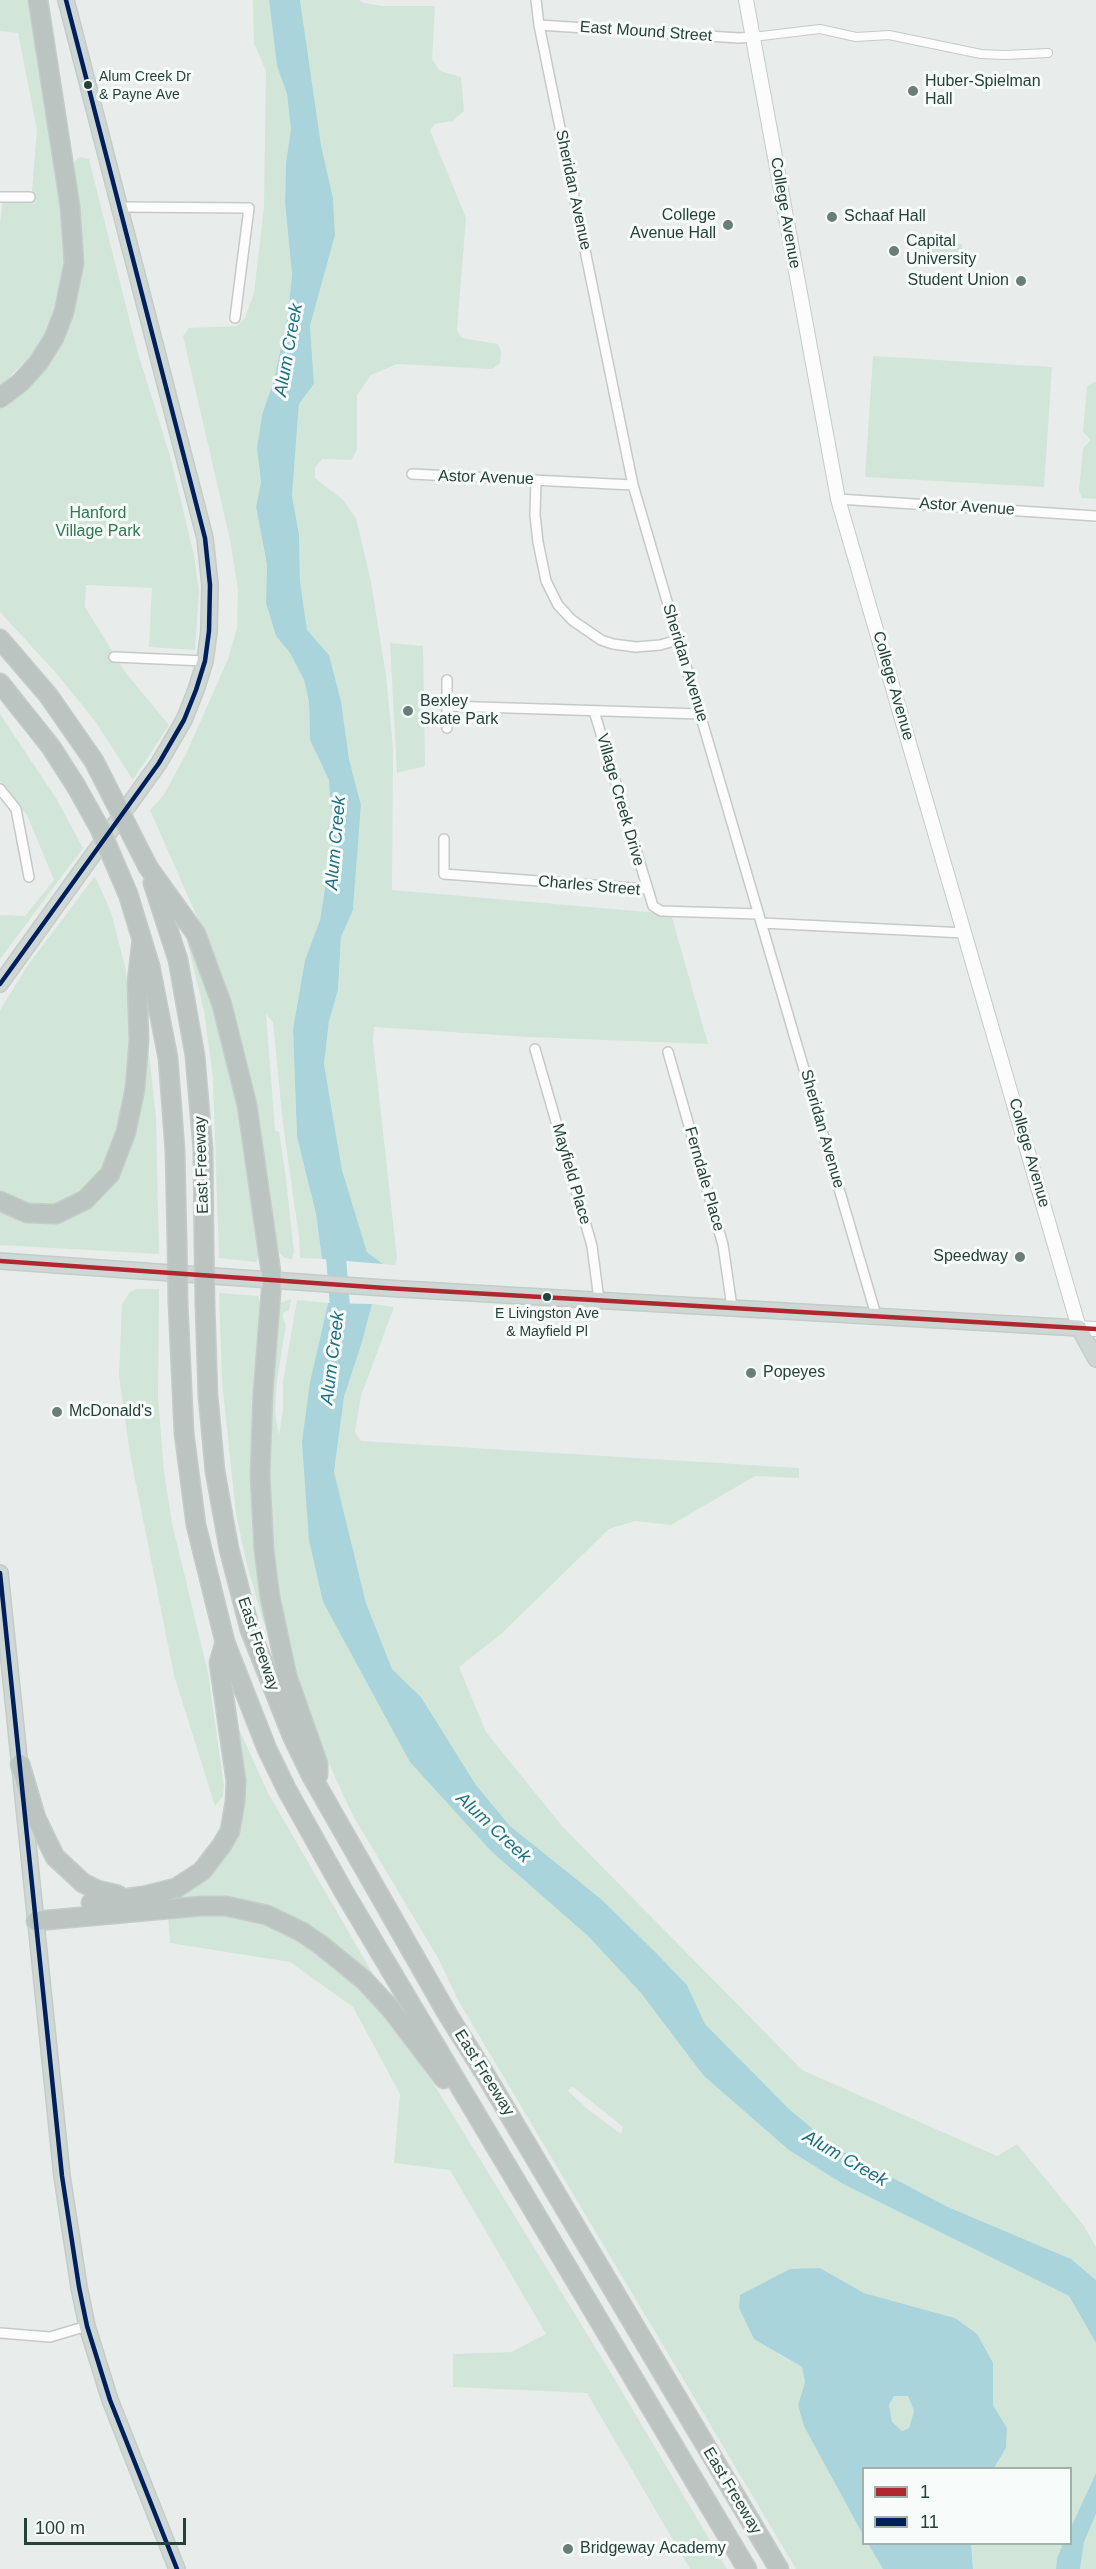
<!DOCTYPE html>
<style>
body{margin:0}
#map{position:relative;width:1096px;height:2569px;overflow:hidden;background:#e8edeb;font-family:Arial,sans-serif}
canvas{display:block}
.legend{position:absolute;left:862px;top:2467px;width:210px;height:78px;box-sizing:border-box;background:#f7fbf9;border:2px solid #a3b1ad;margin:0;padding:8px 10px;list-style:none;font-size:18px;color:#24423a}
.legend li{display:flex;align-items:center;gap:12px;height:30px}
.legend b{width:30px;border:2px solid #a3b1ad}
.scale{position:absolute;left:24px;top:2518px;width:162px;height:27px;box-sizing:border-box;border:3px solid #24423a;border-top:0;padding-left:8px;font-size:18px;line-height:21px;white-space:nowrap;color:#24423a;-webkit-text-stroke:4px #f7fbf9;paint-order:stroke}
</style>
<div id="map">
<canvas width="1096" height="2569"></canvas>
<ul class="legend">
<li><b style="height:8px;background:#af272f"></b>1</li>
<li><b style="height:8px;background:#00205b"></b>11</li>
</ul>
<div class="scale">100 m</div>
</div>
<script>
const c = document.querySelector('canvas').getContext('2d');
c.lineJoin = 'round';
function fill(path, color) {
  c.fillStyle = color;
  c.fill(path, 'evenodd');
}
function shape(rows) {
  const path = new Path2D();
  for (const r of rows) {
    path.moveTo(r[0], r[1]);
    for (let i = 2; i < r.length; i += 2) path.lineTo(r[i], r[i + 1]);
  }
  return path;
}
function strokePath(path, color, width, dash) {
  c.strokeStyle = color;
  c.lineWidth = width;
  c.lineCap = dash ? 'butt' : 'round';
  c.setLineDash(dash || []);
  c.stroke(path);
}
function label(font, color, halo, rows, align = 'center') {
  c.font = font + ' Arial,sans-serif';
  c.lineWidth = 6;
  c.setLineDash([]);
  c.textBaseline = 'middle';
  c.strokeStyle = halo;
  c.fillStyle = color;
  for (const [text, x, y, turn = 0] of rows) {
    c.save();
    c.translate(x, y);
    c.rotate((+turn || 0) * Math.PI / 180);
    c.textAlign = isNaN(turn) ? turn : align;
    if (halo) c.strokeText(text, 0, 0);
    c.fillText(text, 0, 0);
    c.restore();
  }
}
const green = shape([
 [0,0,28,0,59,179,66,255,64,276,52,322,37,350,0,386,0,223,3,201,31,202,37,130,18,33,0,31],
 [253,0,269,0,277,65,287,94,291,131,286,162,285,203,292,274,288,314,274,381,262,415,257,448,261,482,256,507,267,565,266,603,276,636,290,653,304,680,309,702,310,740,329,779,333,838,320,920,305,960,293,1029,297,1137,316,1214,322,1259,300,1258,299,1237,283,1124,273,1022,266,1014,275,1131,279,1132,285,1170,294,1252,292,1259,285,1258,279,1252,272,1235,201,926,150,810,163,796,186,754,228,659,237,628,238,590,230,540,183,336,189,328,237,326,245,318,254,293,264,207,266,71,254,43],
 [300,0,359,0,364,3,383,6,435,6,432,59,440,71,461,77,464,111,453,121,435,124,430,130,466,218,457,330,462,338,498,344,501,351,500,363,492,369,397,364,371,375,357,395,357,450,351,460,322,459,315,468,315,478,343,500,356,518,371,582,386,675,393,748,392,890,671,914,708,1044,528,1037,374,1027,373,1041,397,1258,395,1265,383,1264,367,1252,342,1170,324,1064,329,1021,338,990,341,937,353,910,361,805,349,759,341,701,329,655,307,630,300,581,299,534,292,496,299,404,314,384,310,326,335,235,333,198,321,145],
 [79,157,89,159,137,350,170,456,194,555,199,591,195,650,149,647,152,588,86,585,85,607,125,672,169,725,133,780,95,721,57,674,0,612,0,405,68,321,72,165],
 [928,243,962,244,961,264,927,262],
 [873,356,1052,367,1044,487,865,477],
 [1094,382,1096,382,1096,499,1082,498,1079,491,1083,448,1091,440,1083,432,1087,387],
 [390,643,423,646,425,766,397,773],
 [0,714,56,798,83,848,0,959,0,915,25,916,54,880,27,815,0,781],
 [95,876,111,912,126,970,131,1040,130,1070,122,1117,105,1168,94,1183,69,1200,54,1204,27,1204,0,1193,0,1010,28,965],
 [189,929,234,1072,260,1252,256,1262,219,1258,213,1078,204,1011,185,932],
 [145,1044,148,1044,156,1118,159,1254,0,1245,0,1208,27,1218,100,1195],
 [137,1289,159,1289,158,1397,164,1472,172,1523,208,1673,224,1786,223,1796,215,1806,174,1675,130,1454,119,1376,122,1304,130,1292],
 [219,1293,258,1296,260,1302,254,1451,268,1623,264,1624,246,1561,236,1514,222,1382],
 [291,1299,289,1310,283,1313,283,1319,286,1325,277,1380,275,1413,279,1435,283,1409,283,1382,297,1300,328,1303,310,1382,323,1602,362,1673,492,1852,588,1936,641,1993,843,2184,1069,2296,1096,2343,1096,2473,1071,2527,1070,2468,994,2468,1006,2448,1007,2428,993,2405,993,2363,955,2318,864,2293,820,2268,778,2354,802,2367,805,2382,798,2405,842,2496,863,2535,864,2544,868,2544,883,2569,796,2569,459,2002,438,1958,352,1814,311,1724,284,1633,275,1588,268,1490,276,1309,280,1303],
 [572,2086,623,2127,621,2134,590,2111,568,2091],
 [372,1304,394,1307,361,1396,355,1432,361,1441,799,1468,799,1478,755,1476,671,1525,635,1521,609,1529,500,1635,459,1667,486,1732,562,1826,802,2070,997,2156,1017,2144,1084,2226,1096,2247,1096,2280,1071,2259,948,2207,836,2148,789,2109,705,2024,687,1985,601,1899,510,1826,476,1785,421,1697,392,1669,366,1603,334,1473,344,1397,362,1342],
 [235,1720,268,1793,377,1981,323,1938,167,1901,167,1897,228,1847],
 [209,1911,271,1924,324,1955,373,2000,432,2081,611,2373,727,2569,690,2569,587,2393,453,2387,453,2354,511,2352,546,2334,450,2170,394,2163,400,2094,353,2007,290,1962,170,1943,168,1914],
 [894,2395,908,2395,914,2411,909,2428,902,2431,892,2423,889,2405],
 [1096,2514,1096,2569,1080,2569,1084,2542],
 [971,2544,1063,2544,1057,2558,1056,2569,973,2569]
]);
const water = shape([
 [269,0,300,0,321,145,333,198,335,235,310,326,314,384,299,404,292,496,299,534,300,581,307,630,329,655,341,701,349,759,361,805,353,910,341,937,338,990,329,1021,324,1064,342,1170,367,1252,383,1264,322,1259,316,1214,297,1137,293,1029,305,960,320,920,333,838,329,780,310,740,309,702,304,680,290,653,276,636,266,603,267,565,256,507,261,482,257,448,262,415,274,380,288,314,292,274,285,203,286,162,291,130,287,94,277,66],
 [328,1303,372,1304,362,1342,344,1397,334,1472,366,1603,392,1669,421,1697,476,1785,510,1826,601,1899,657,1954,687,1985,705,2024,789,2109,836,2148,948,2207,1071,2259,1096,2280,1096,2343,1069,2296,843,2184,789,2150,704,2076,641,1993,588,1936,492,1852,410,1762,323,1602,309,1540,302,1442,310,1382],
 [820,2268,864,2293,955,2318,977,2334,993,2363,993,2405,1007,2428,1006,2448,994,2468,864,2468,863,2535,804,2426,798,2405,805,2382,802,2367,754,2339,739,2308,740,2295,790,2269],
 [894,2396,908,2396,914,2411,909,2428,902,2431,892,2422,889,2405],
 [1096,2473,1096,2514,1084,2542,1080,2569,1056,2569,1057,2558,1063,2544,1070,2544,1071,2527],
 [868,2544,971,2544,973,2569,883,2569]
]);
const river = shape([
 [334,1233,340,1307,338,1330]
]);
const pedestrian = shape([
 [753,37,820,29,856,37,889,35,981,54,1005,55,1048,53]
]);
const minor = shape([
 [536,0,539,25,633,485,876,1315],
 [539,25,739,38,753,37],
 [0,197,30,197],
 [119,207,249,208,235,318],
 [412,474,633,485],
 [536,480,535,515,538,542,546,581,558,605,572,620,601,640,613,644,636,647,660,645,678,640],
 [838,499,1096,516],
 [114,657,205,661],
 [447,706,700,714],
 [594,711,653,906,661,911,759,914],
 [447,728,447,680],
 [0,789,16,809,29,877],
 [444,839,444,874,647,889],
 [762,923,965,933],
 [535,1049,592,1246,599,1300],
 [668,1052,723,1245,732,1307],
 [0,2333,50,2337,87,2326]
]);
const secondary = shape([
 [746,0,838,499,1079,1328,1096,1329]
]);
const primary = shape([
 [0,984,159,763,184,720,196,690,205,661,209,631,210,585,205,538,66,0],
 [0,1261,385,1288,1079,1328,1096,1359],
 [0,1573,62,2176,79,2287,87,2326,110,2400,177,2569]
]);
const motorway = shape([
 [0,398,21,382,39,362,54,338,64,312,74,263,70,206,38,0],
 [0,639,48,695,94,761],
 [0,683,51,747,76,786],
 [148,867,196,934,222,1005,247,1105,272,1279,263,1393,260,1475,264,1550,270,1597,287,1676,318,1764,318,1775],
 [153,883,178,960,195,1056,203,1150,204,1244],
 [128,894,150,966,168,1058,175,1150,177,1242],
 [0,1201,27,1213,56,1214,85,1200,110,1174,126,1132,135,1089,139,1040,137,983,142,939],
 [178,1303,184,1433,196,1525,225,1642,267,1749,287,1790,344,1892,747,2569],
 [205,1305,208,1396,215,1471,229,1549,250,1630,293,1738,311,1775,448,2015,485,2074,779,2569],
 [20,1764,36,1818,55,1857,83,1883,97,1890,118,1895],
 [91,1903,144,1896,176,1888,202,1871,222,1845,230,1831,235,1802,236,1781,219,1663,225,1642],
 [36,1921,201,1906,226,1906,267,1915,302,1932,321,1945,364,1980,390,2008,444,2079]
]);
const motorwayBridge = shape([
 [94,761,148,867],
 [76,786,100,829,128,894],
 [177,1242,178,1303],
 [204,1244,205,1305]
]);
const bus1 = shape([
 [0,1261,385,1288,1096,1329]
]);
const bus2 = shape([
 [0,984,159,763,184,720,196,690,205,661,209,631,210,585,205,538,66,0],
 [0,1573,62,2176,79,2287,87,2326,110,2400,177,2569]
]);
const markers = [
 [88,85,5,"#24423a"],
 [913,91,6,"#697e78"],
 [832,217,6,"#697e78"],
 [728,225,6,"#697e78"],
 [894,251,6,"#697e78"],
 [1021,281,6,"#697e78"],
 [408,711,6,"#697e78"],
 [1020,1257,6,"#697e78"],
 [547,1297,5,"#24423a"],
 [751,1373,6,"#697e78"],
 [57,1412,6,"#697e78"],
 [568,2549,6,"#697e78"]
];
const busNames = [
 ["Alum Creek Dr",99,77],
 ["& Payne Ave",99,95],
 ["E Livingston Ave",547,1314,"center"],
 ["& Mayfield Pl",547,1332,"center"]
];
const streetNames = [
 ["East Mound Street",646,32,4],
 ["Sheridan Avenue",573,190,78],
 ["College Avenue",785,213,80],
 ["Astor Avenue",486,478,2],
 ["Astor Avenue",967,507,4],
 ["Sheridan Avenue",685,663,73],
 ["College Avenue",893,686,74],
 ["Village Creek Drive",620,800,74],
 ["Charles Street",589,886,5],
 ["Sheridan Avenue",822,1129,74],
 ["College Avenue",1029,1153,74],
 ["East Freeway",202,1165,-92],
 ["Mayfield Place",571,1174,74],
 ["Ferndale Place",704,1179,74],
 ["East Freeway",258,1644,71],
 ["East Freeway",484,2073,58],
 ["East Freeway",732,2491,59]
];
const poiNames = [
 ["Huber-Spielman",925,82],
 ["Hall",925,100],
 ["College",716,216,"right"],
 ["Avenue Hall",716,234,"right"],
 ["Schaaf Hall",844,217],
 ["Capital",906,242],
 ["University",906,260],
 ["Student Union",1009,281,"right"],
 ["Bexley",420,702],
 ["Skate Park",420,720],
 ["Speedway",1008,1257,"right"],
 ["Popeyes",763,1373],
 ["McDonald's",69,1412],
 ["Bridgeway Academy",580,2549]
];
const parkNames = [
 ["Hanford",98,514],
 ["Village Park",98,532]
];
const waterNames = [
 ["Alum Creek",289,350,-80],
 ["Alum Creek",336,843,-85],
 ["Alum Creek",333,1358,-83],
 ["Alum Creek",493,1828,43],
 ["Alum Creek",845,2159,30]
];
fill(green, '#d1e6d8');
fill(water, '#a9d4db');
strokePath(river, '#a9d4db', 20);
strokePath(pedestrian, '#c5cac8', 10);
strokePath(minor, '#c5cac8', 12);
strokePath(secondary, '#c3cbc8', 16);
strokePath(primary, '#c3ccc9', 18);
strokePath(motorway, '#c3ccc9', 21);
strokePath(pedestrian, '#fcfcfc', 8);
strokePath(minor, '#fcfcfc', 9);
strokePath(secondary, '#fcfcfc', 14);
strokePath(primary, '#cfd7d5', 15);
strokePath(motorway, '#bcc4c2', 18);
strokePath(motorwayBridge, '#c3ccc9', 21, []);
strokePath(motorwayBridge, '#bcc4c2', 18);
strokePath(bus1, '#af272f', 4.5);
strokePath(bus2, '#00205b', 4.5);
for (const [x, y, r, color] of markers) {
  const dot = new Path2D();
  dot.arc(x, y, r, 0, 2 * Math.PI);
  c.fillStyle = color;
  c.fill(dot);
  strokePath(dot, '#f7fbf9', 2);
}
label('14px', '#24423a', '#f7fbf9', busNames, 'left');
label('16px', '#24423a', '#f7fbf9', streetNames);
label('16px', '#24423a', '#f7fbf9', poiNames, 'left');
label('16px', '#2d7a4b', '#f7fbf9', parkNames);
label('italic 18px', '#1c6f80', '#f7fbf9', waterNames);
</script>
